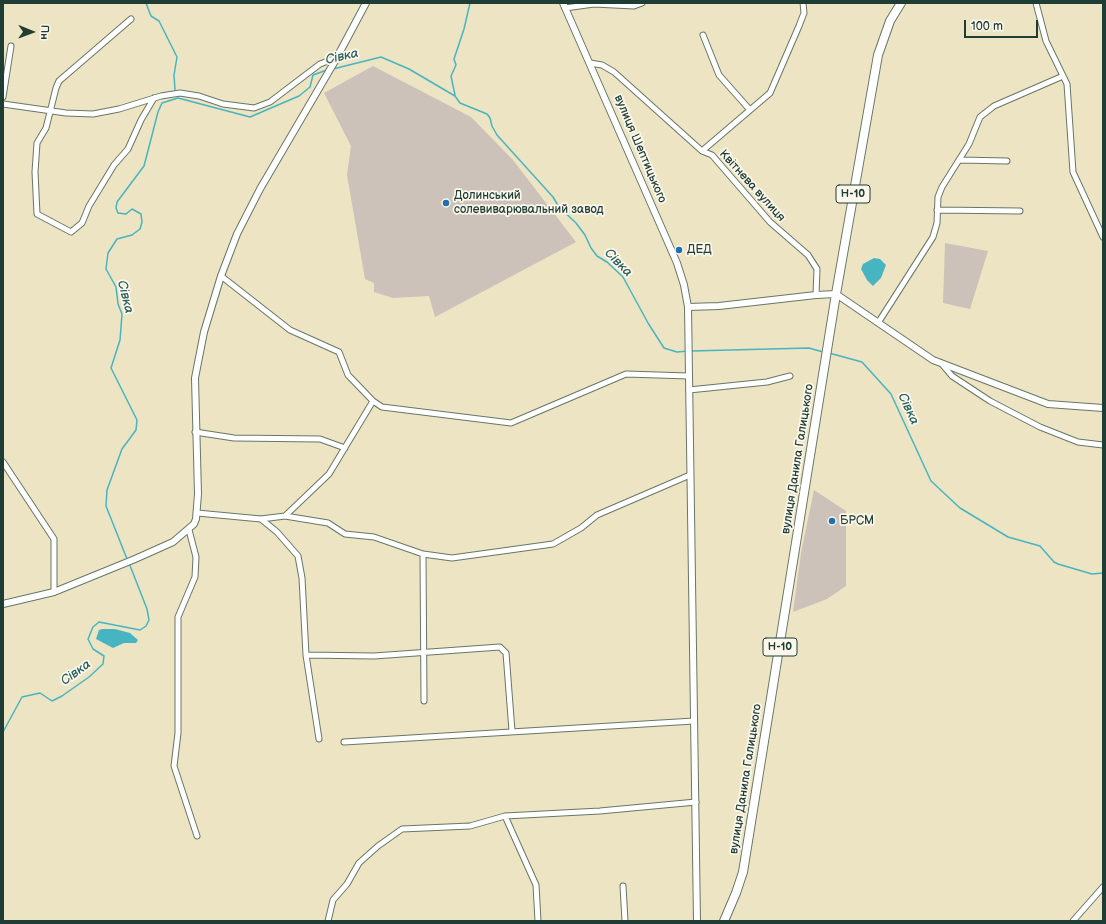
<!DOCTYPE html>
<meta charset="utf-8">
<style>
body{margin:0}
#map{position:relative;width:1106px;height:924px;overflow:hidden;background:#ece4c3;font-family:"Balsamiq Sans",sans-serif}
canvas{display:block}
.frame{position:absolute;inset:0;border:4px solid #1f3d34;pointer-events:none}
.north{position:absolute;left:12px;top:12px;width:40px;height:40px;-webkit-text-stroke:3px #fbf7ec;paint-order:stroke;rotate:91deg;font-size:11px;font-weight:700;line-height:16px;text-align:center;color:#1f3d34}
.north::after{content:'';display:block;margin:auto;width:14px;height:18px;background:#1f3d34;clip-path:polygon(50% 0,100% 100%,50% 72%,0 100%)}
.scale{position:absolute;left:964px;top:20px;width:74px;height:18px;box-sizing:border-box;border:2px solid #1f3d34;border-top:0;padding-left:5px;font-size:12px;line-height:14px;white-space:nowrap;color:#1f3d34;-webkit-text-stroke:3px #fbf7ec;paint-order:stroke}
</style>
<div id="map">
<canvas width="1106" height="924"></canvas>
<div class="frame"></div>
<div class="north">Пн</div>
<div class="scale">100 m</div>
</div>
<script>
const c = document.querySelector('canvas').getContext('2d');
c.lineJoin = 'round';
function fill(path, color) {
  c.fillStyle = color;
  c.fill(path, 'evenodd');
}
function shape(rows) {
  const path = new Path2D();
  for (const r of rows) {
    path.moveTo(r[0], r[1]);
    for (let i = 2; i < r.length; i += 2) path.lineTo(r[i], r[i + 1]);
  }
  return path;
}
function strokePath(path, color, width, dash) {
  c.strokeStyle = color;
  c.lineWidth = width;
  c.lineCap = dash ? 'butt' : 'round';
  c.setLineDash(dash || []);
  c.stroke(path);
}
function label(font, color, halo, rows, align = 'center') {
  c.font = font + ' "Balsamiq Sans",sans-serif';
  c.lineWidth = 3.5;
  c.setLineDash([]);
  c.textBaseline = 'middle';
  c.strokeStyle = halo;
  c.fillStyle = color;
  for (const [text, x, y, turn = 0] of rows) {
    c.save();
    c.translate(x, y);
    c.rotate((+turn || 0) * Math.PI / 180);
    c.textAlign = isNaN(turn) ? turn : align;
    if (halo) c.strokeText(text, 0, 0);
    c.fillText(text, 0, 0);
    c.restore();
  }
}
const industrial = shape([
 [373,66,471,117,513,160,576,242,435,317,429,296,393,298,374,292,374,283,365,279,347,175,351,146,324,93],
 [945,243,988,251,970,309,943,303],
 [814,490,846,511,846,586,827,599,793,612,801,553]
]);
const water = shape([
 [874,258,880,259,886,265,881,278,873,286,867,280,861,269,863,264],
 [102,629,115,629,130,633,138,640,136,643,124,643,113,648,96,639,99,630]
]);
const stream = shape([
 [146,3,151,16,159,21,177,57,174,75,175,90],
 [333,69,381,57,409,69,455,96,460,103,487,114,490,118,492,126,497,135,553,197,559,207,576,223,585,235,591,248,597,256,607,262,623,277,648,323,664,348,677,352,688,351],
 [455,95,451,76,456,65,454,59,464,29,470,3],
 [691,351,809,348,823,352],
 [829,353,862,362,891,394,931,481,960,508,1008,537,1040,546,1054,562,1058,564,1092,574,1103,573],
 [127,559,106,506,107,490,122,449,136,430,137,420,111,368,120,340,122,314,118,304,116,287,106,269,108,253,117,239,132,235,140,229,142,222,141,214,132,209,126,214,118,213,116,208,117,202,144,166,158,112,162,103,178,98,250,117,299,96,310,87,313,75,327,70],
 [3,732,22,697,40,693,52,701,62,696,89,677,103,664,104,656,93,649,88,639,93,627,99,622,140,630,146,626,149,620,147,609,129,563]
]);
const minor = shape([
 [1036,3,1046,41,1067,84,1073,172,1103,237],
 [565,8,594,4,634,6,642,3],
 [131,19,59,81,56,88,46,128,37,143,35,172,37,214,71,232,82,223,89,206,114,165,128,149,141,120,154,98],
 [703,35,719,75,750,110],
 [590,63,602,65,614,72,702,151,712,155,770,222,808,255,817,269,816,295],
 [3,97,11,46],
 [3,104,66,113,93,114,119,109,161,96,180,93,199,96,223,104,254,108,270,102,320,64,336,58],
 [702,151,770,93,799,26,804,13,803,3],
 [960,160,1007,161],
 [937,210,1020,211],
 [221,276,290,330,339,352,348,375,373,401,382,407,511,423,626,374,689,376],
 [878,323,933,237,937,223,938,197,942,187,969,144,980,117,994,106,1063,76],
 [941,363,952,376,990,401,1040,427,1078,442,1103,445],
 [689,390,767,382,790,376],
 [195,432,234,438,320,439,345,448],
 [3,462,54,539,54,592],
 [197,513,261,519,285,516,328,523,345,534,374,537,423,554,452,558,553,544,581,528,597,515,690,475],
 [285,516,329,474,373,401],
 [261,519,277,532,298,556,302,578,306,655,319,739],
 [189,530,196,557,195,577,178,617,178,733,174,766,197,836],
 [423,554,424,701],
 [306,655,374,656,500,647,506,653,512,731],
 [344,742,694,721],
 [505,816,536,885,538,921],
 [623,886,625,921],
 [328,921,333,900,347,884,359,863,378,846,402,829,470,826,505,816,600,811,696,802],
 [1073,921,1103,887]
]);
const tertiary = shape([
 [563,3,677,263,684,285,688,307,697,921],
 [688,307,719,306,816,295,836,294,933,360,1048,404,1103,408],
 [3,604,54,592,135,559,173,542,194,524,196,519,198,494,195,378,204,332,221,276,237,234,260,189,335,61,366,3]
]);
const primary = shape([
 [724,921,736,893,743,872,836,294,878,55,890,21,901,3]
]);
const markers = [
 [446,203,4,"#1f6fb2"],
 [679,250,4,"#1f6fb2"],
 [832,521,4,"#1f6fb2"]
];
const shields = [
 [853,194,34],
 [780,647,34]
];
const shieldNames = [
 ["Н-10",853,194],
 ["Н-10",780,647]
];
const streetNames = [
 ["вулиця Шептицького",640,149,67],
 ["Квітнева вулиця",752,186,48],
 ["вулиця Данила Галицького",798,459,-81],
 ["вулиця Данила Галицького",746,779,-81]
];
const poiNames = [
 ["Долинський",454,196],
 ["солевиварювальний завод",454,210],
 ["ДЕД",687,250],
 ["БРСМ",840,521]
];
const waterNames = [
 ["Сівка",342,57,-13],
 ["Сівка",618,263,45],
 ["Сівка",125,297,76],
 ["Сівка",908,409,65],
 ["Сівка",76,673,-36]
];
fill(industrial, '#ccc2b9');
fill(water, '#47b5c1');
strokePath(stream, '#47b5c1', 1.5);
strokePath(minor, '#677766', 7);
strokePath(tertiary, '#677766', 8);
strokePath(primary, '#677766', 10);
strokePath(minor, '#fff', 5);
strokePath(tertiary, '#fff', 6);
strokePath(primary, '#fff', 8);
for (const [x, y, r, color] of markers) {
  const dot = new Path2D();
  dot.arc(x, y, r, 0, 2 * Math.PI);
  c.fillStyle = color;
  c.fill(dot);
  strokePath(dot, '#fbf7ec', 1.5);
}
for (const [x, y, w] of shields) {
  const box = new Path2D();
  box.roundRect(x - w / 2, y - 9, w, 18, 3);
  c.fillStyle = '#fbf7ec';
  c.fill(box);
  strokePath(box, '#1f3d34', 1);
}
label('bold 11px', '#1f3d34', null, shieldNames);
label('12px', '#1f3d34', '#fbf7ec', streetNames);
label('12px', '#1f3d34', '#fbf7ec', poiNames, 'left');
label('italic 13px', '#2b615e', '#fbf7ec', waterNames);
</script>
